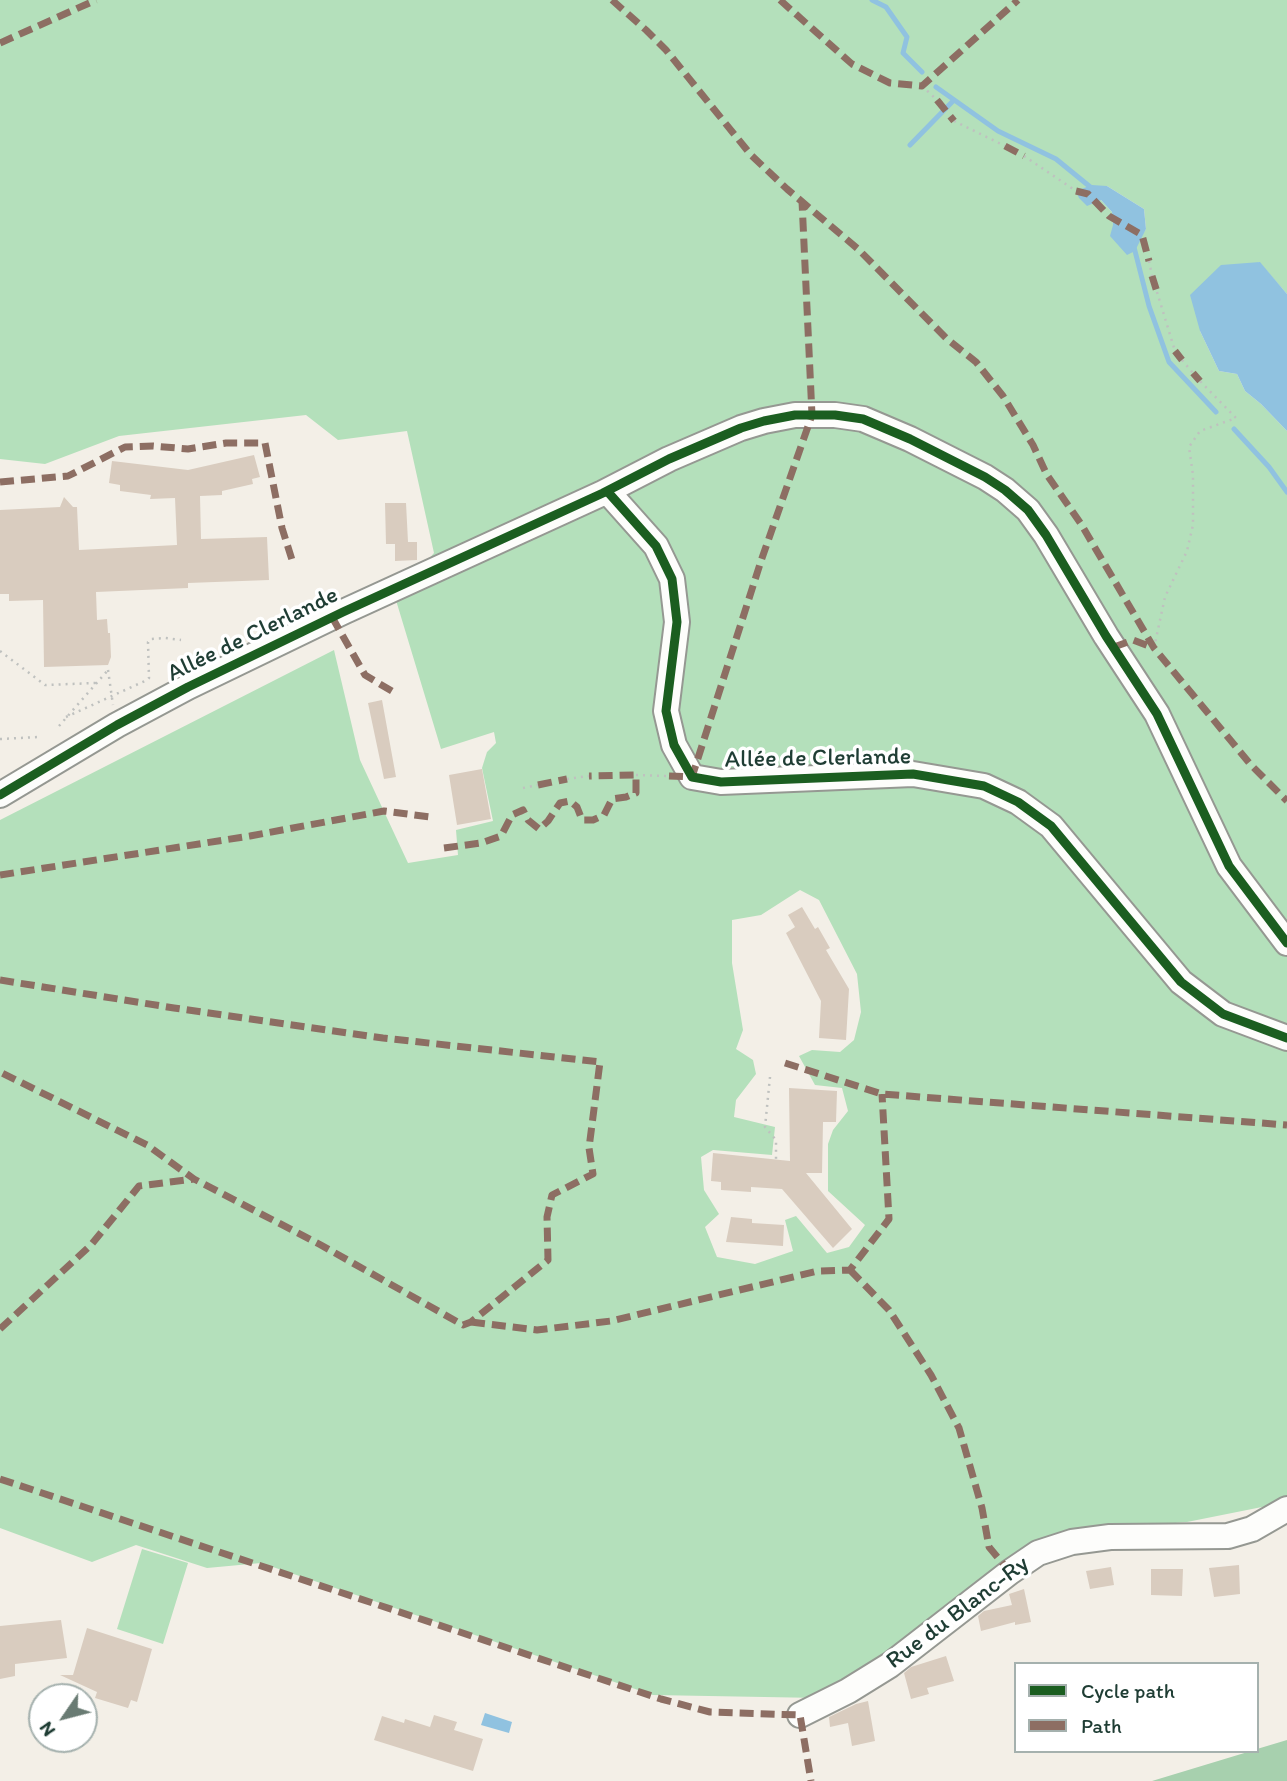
<!DOCTYPE html>
<meta charset="utf-8">
<style>
body{margin:0}
#map{position:relative;width:1287px;height:1781px;overflow:hidden;background:#f3efe7;font-family:Itim,sans-serif}
canvas{display:block}
.legend{position:absolute;left:1014px;top:1662px;width:245px;height:91px;box-sizing:border-box;background:#fff;border:2px solid #a5b1ae;margin:0;padding:9px 12px;list-style:none;font-size:21px;color:#1f3d34}
.legend li{display:flex;align-items:center;gap:14px;height:35px}
.legend b{width:35px;border:2px solid #a5b1ae}
.north{position:absolute;left:28px;top:1683px;width:70px;height:70px;box-sizing:border-box;background:#fff;border:2px solid #a5b1ae;border-radius:50%;rotate:235deg;font-size:19px;font-weight:700;line-height:28px;text-align:center;color:#1f3d34}
.north::after{content:'';display:block;margin:auto;width:24px;height:32px;background:#697b73;clip-path:polygon(50% 0,100% 100%,50% 72%,0 100%)}
</style>
<div id="map">
<canvas width="1287" height="1781"></canvas>
<ul class="legend">
<li><b style="height:9px;background:#1b5e20"></b>Cycle path</li>
<li><b style="height:9px;background:#8d6e63"></b>Path</li>
</ul>
<div class="north">N</div>
</div>
<script>
const c = document.querySelector('canvas').getContext('2d');
c.lineJoin = 'round';
function fill(path, color) {
  c.fillStyle = color;
  c.fill(path, 'evenodd');
}
function shape(rows) {
  const path = new Path2D();
  for (const r of rows) {
    path.moveTo(r[0], r[1]);
    for (let i = 2; i < r.length; i += 2) path.lineTo(r[i], r[i + 1]);
  }
  return path;
}
function strokePath(path, color, width, dash) {
  c.strokeStyle = color;
  c.lineWidth = width;
  c.lineCap = dash ? 'butt' : 'round';
  c.setLineDash(dash || []);
  c.stroke(path);
}
function label(font, color, halo, rows, align = 'center') {
  c.font = font + ' Itim,sans-serif';
  c.lineWidth = 7;
  c.setLineDash([]);
  c.textBaseline = 'middle';
  c.strokeStyle = halo;
  c.fillStyle = color;
  for (const [text, x, y, turn = 0] of rows) {
    c.save();
    c.translate(x, y);
    c.rotate((+turn || 0) * Math.PI / 180);
    c.textAlign = isNaN(turn) ? turn : align;
    if (halo) c.strokeText(text, 0, 0);
    c.fillText(text, 0, 0);
    c.restore();
  }
}
const green = shape([
 [0,0,1287,0,1287,294,1259,262,1200,331,1219,371,1237,374,1245,391,1261,404,1287,431,1287,1502,1187,1522,1068,1532,820,1698,653,1695,261,1563,207,1568,136,1545,92,1562,0,1528,0,820,334,650,360,760,408,863,458,855,456,830,493,821,482,768,487,752,496,743,494,732,441,749,395,597,434,553,407,431,338,440,306,415,119,436,45,464,0,459],
 [1107,186,1144,209,1146,229,1142,235,1113,225,1112,212,1101,200],
 [800,890,819,900,857,974,861,1012,854,1040,840,1052,812,1050,799,1056,815,1085,842,1088,848,1111,833,1130,828,1144,828,1191,865,1225,849,1247,827,1253,796,1216,785,1220,793,1251,755,1264,717,1257,705,1227,719,1214,704,1190,701,1157,713,1150,772,1155,775,1127,734,1117,736,1100,756,1074,753,1060,736,1049,743,1030,732,963,732,920,761,915],
 [142,1549,188,1563,163,1644,117,1629]
]);
const forest = shape([
 [1287,1740,1287,1781,1152,1781,1251,1751,1257,1751,1257,1749]
]);
const water = shape([
 [1092,185,1107,186,1144,209,1146,229,1135,251,1127,255,1110,236,1113,225,1112,212,1101,200,1087,206,1079,198,1076,191],
 [1260,262,1287,294,1287,431,1261,404,1245,391,1237,374,1219,371,1200,331,1190,295,1221,265],
 [485,1713,512,1722,509,1733,481,1725]
]);
const stream = shape([
 [872,0,886,7,907,37,903,53,922,72],
 [936,87,998,131,1056,159,1094,190],
 [910,145,954,100],
 [1134,247,1149,306,1169,362,1216,412],
 [1234,429,1269,467,1287,492]
]);
const building = shape([
 [254,455,260,477,252,479,253,484,222,491,222,495,200,496,201,539,267,537,269,580,188,583,188,588,96,592,97,620,107,619,108,633,110,633,111,657,108,665,44,667,43,600,9,601,9,594,0,594,0,510,60,507,64,497,73,507,77,507,79,550,177,545,175,498,150,499,151,495,120,491,120,485,109,483,112,461,188,470],
 [385,503,406,503,408,542,417,542,417,560,395,561,395,544,386,544],
 [382,700,396,777,384,779,368,703],
 [482,769,491,819,457,825,449,775],
 [802,907,815,929,818,927,830,948,826,950,849,989,846,1040,819,1038,821,1001,786,933,795,927,788,915],
 [789,1088,837,1091,836,1122,823,1122,822,1173,806,1173,852,1229,833,1248,782,1189,751,1187,751,1192,721,1190,721,1182,711,1181,713,1153,790,1161],
 [731,1217,752,1219,752,1223,784,1225,783,1246,726,1242],
 [1239,1565,1240,1594,1214,1597,1209,1568],
 [1111,1567,1114,1585,1090,1589,1086,1571],
 [1151,1569,1183,1569,1182,1596,1151,1595],
 [1024,1589,1031,1622,1015,1625,1015,1622,981,1631,978,1616,984,1611,1012,1605,1009,1594],
 [61,1620,67,1658,15,1664,15,1676,0,1679,0,1626],
 [87,1628,152,1649,137,1702,131,1700,128,1708,95,1698,97,1692,60,1675,73,1675],
 [946,1656,954,1681,927,1688,929,1694,911,1699,904,1673,911,1667],
 [868,1701,875,1741,852,1746,848,1723,830,1727,829,1717,856,1704],
 [434,1715,457,1722,454,1730,483,1739,473,1771,374,1740,382,1716,404,1723,405,1719,430,1727]
]);
const path = shape([
 [922,86,937,100],
 [954,121,1005,146],
 [1024,156,1076,191],
 [1149,261,1152,276],
 [1157,292,1175,351],
 [1182,360,1193,373],
 [1154,648,1165,597,1187,551,1193,525,1193,475,1189,447,1200,431,1236,418,1200,381],
 [0,651,45,685,96,683],
 [108,670,113,705],
 [66,717,147,680,149,678,148,642,151,639,165,638,181,640],
 [59,726,108,670],
 [0,739,38,737],
 [636,775,668,776],
 [567,779,589,776],
 [523,788,538,785],
 [770,1077,765,1127,776,1140,776,1160]
]);
const minor = shape([
 [607,491,656,546,672,579,677,622,666,711,674,745,692,777,721,782,913,774,984,786,1018,802,1051,826,1181,982,1223,1014,1287,1038],
 [0,795,117,725,188,687,343,612,603,493,669,459,741,428,764,421,795,415,835,415,863,419,910,439,985,477,1005,490,1028,510,1046,535,1106,636,1157,714,1229,866,1287,943],
 [800,1715,848,1691,890,1665,1010,1572,1038,1553,1072,1542,1110,1537,1228,1536,1252,1529,1287,1509]
]);
const quiet = shape([
 [612,0,646,30,666,50,751,155,787,189,858,249,946,338,976,362,1003,396,1033,445,1047,475,1081,524,1154,648,1251,765,1287,801],
 [780,0,852,64,890,83,922,86,1018,0],
 [0,43,96,0],
 [937,100,954,121],
 [1005,146,1024,156],
 [1076,191,1088,194,1109,216,1142,235,1149,261],
 [1152,276,1157,292],
 [1175,351,1182,360],
 [1193,373,1200,381],
 [0,482,68,476,125,447,153,446,188,449,226,443,265,443,282,528,293,563],
 [332,617,365,675,395,693],
 [1114,647,1133,640,1154,648],
 [669,776,692,777,761,561,812,415,802,201],
 [538,785,567,779],
 [444,848,481,843,501,836,512,815,523,810,528,820,539,829,548,821,560,803,570,801,577,807,582,820,593,820,604,815,612,799,626,797,636,793,636,775,589,776],
 [0,875,250,836,384,811,430,817],
 [0,980,174,1008,383,1038,600,1062,589,1148,593,1174,552,1195,547,1217,548,1260,471,1322,463,1325,319,1244,194,1179,147,1145,0,1072],
 [785,1063,882,1094,1287,1125],
 [850,1270,889,1310,931,1375,959,1428,982,1508,989,1547,1010,1572],
 [471,1322,537,1330,611,1321,818,1271,850,1270,889,1219,882,1094],
 [0,1329,91,1245,139,1186,194,1179],
 [0,1479,661,1699,710,1712,800,1715,811,1781]
]);
const cycleway = shape([
 [607,491,656,546,672,579,677,622,666,711,674,745,692,777,721,782,913,774,984,786,1018,802,1051,826,1181,982,1223,1014,1287,1038],
 [0,795,117,725,188,687,343,612,603,493,669,459,741,428,764,421,795,415,835,415,863,419,910,439,985,477,1005,490,1028,510,1046,535,1106,636,1157,714,1229,866,1287,943]
]);
const streetNames = [
 ["Allée de Clerlande",253,635,-26],
 ["Allée de Clerlande",818,759,-1],
 ["Rue du Blanc-Ry",958,1613,-37]
];
fill(green, '#b4e0bb');
fill(forest, '#a7d0ae');
fill(water, '#90c2e0');
strokePath(stream, '#90c2e0', 5);
fill(building, '#d9ccbf');
strokePath(minor, '#959892', 28);
strokePath(path, '#bfc1bf', 2.5, [2, 5]);
strokePath(minor, '#fdfdfb', 24);
strokePath(quiet, '#8d6e63', 7, [14, 7]);
strokePath(cycleway, '#1b5e20', 9);
label('24px', '#1f3d34', '#fff', streetNames);
</script>
